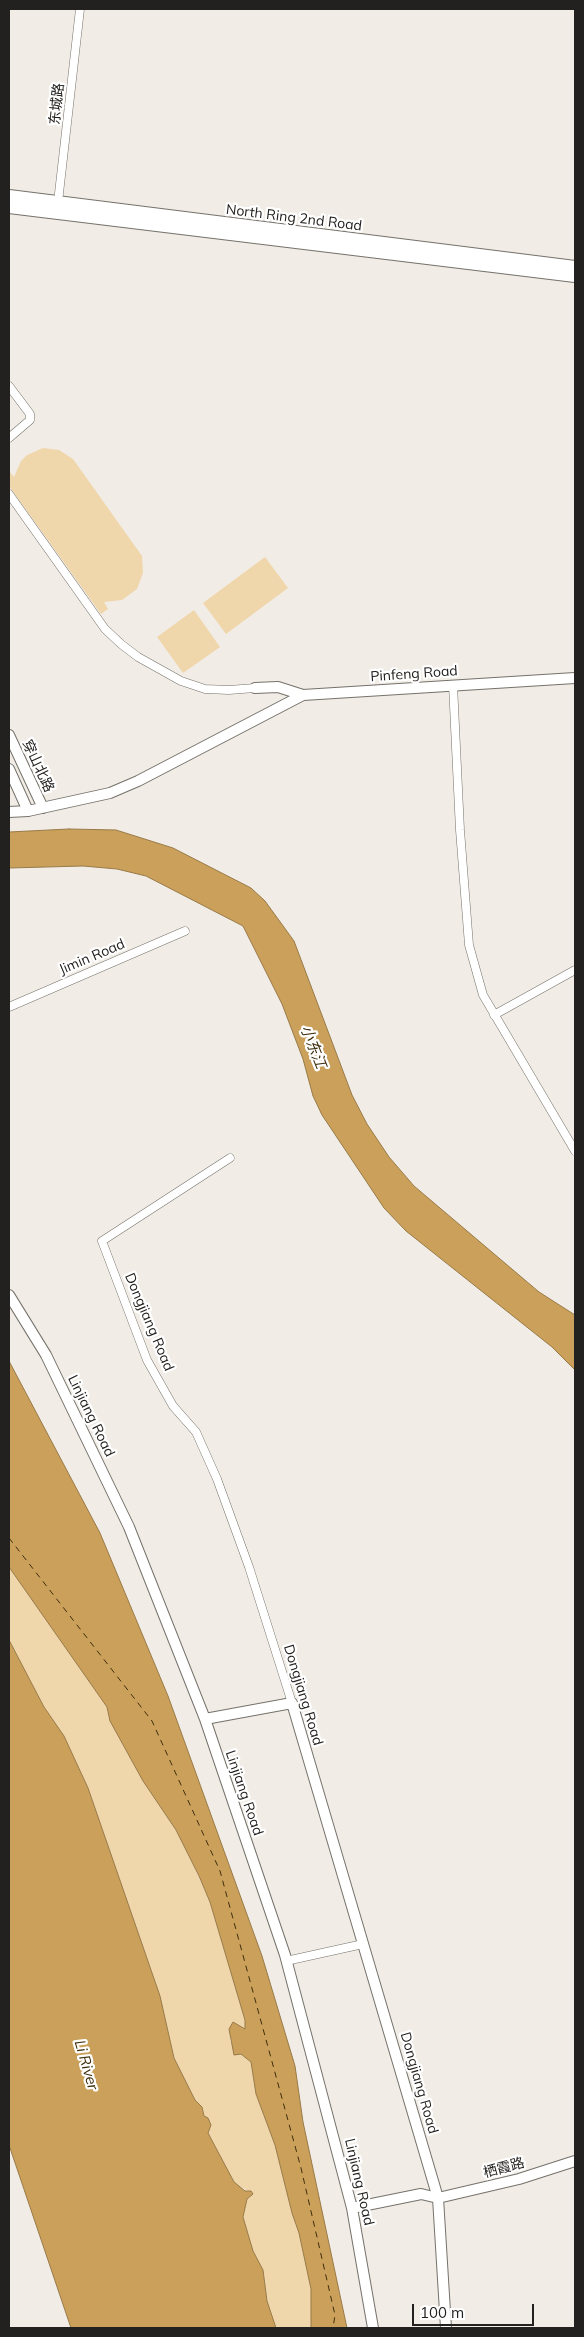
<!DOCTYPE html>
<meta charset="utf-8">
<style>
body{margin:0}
#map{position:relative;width:584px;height:2337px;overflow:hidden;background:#f1ece5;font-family:Mulish,sans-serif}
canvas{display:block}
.frame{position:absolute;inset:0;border:10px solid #23211f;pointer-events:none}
.scale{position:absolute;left:412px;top:2304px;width:122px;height:22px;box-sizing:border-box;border:2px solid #23211f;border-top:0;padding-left:6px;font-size:15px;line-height:18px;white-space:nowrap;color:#23211f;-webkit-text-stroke:4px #fff;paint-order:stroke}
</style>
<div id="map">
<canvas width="584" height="2337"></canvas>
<div class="frame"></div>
<div class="scale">100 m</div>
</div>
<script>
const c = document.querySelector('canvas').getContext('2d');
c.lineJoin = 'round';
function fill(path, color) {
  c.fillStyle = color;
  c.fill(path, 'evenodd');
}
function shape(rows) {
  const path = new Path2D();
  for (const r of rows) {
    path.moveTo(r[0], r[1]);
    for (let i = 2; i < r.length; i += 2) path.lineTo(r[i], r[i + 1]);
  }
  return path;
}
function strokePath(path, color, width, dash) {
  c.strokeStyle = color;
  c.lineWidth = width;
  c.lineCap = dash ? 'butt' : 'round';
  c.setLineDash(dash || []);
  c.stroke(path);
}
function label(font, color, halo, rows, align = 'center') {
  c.font = font + ' Mulish,"Noto Sans SC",sans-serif';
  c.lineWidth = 4.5;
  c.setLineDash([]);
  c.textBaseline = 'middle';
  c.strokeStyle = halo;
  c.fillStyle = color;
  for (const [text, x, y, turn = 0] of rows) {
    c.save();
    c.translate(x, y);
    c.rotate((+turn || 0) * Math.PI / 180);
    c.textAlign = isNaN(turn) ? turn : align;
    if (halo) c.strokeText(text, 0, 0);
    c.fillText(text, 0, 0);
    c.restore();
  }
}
const green = shape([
 [43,448,59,450,73,459,142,556,143,573,137,589,122,600,104,602,108,609,101,614,9,486,9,471,14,477,21,461,27,455],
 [265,557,288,588,226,634,203,603],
 [194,610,220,647,183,673,157,637],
 [9,1567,107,1707,110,1721,143,1781,182,1840,210,1902,245,2020,245,2029,233,2022,230,2040,234,2048,251,2062,256,2094,275,2145,292,2213,299,2233,311,2289,311,2328,276,2328,267,2301,263,2270,253,2251,243,2217,247,2199,253,2194,234,2183,208,2133,202,2107,195,2100,174,2058,160,1996,88,1788,64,1736,44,1707,9,1640]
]);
const water = shape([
 [69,829,116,830,173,848,251,888,265,901,294,941,352,1095,367,1124,389,1157,414,1186,539,1292,575,1315,575,1370,552,1347,406,1231,384,1208,322,1115,313,1096,303,1059,282,1004,243,926,146,876,117,869,83,866,9,868,9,832,69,829],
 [9,1361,100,1533,168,1696,262,1956,295,2066,303,2122,347,2328,311,2328,311,2289,299,2233,292,2213,275,2145,256,2094,251,2062,241,2054,234,2055,229,2029,233,2022,245,2029,245,2020,210,1902,199,1876,176,1830,143,1781,110,1721,107,1707,9,1567,9,1361],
 [9,1640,44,1707,64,1736,88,1788,160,1996,174,2058,195,2100,202,2107,204,2116,208,2118,211,2125,208,2133,234,2182,245,2191,251,2191,253,2194,247,2199,243,2217,253,2251,263,2270,267,2301,276,2328,71,2328,9,2145,9,1640]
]);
const ferry = shape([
 [9,1538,152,1721,220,1871,301,2168,335,2315,333,2328]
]);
const minor = shape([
 [58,202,80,9],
 [9,386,30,414,30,420,9,438],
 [9,494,105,629,121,644,138,657,181,681,205,689,229,690,255,688],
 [453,685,460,830,469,945,483,995,575,1151],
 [9,1007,185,931],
 [494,1015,575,970],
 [230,1158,102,1241,147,1360,173,1406,196,1432,217,1479,249,1567,292,1703],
 [286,1961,363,1944]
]);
const tertiary = shape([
 [255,688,278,687,303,695,575,678],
 [9,735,43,808],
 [9,769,28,811],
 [9,812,28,811,110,793,138,781,303,695],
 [9,1295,46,1355,129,1527,205,1719,285,1955,352,2208,373,2328],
 [205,1719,292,1703,438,2198,446,2328],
 [352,2208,421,2194,438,2198,519,2179,575,2161]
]);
const primary = shape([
 [9,196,575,267],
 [9,207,575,276]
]);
const streetNames = [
 ["东城路",57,104,-84],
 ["North Ring 2nd Road",294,218,7],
 ["Pinfeng Road",414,674,-4],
 ["穿山北路",38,766,65],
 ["Jimin Road",92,957,-23],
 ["Dongjiang Road",149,1322,67],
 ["Linjiang Road",91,1416,64],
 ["Dongjiang Road",303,1695,73],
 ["Linjiang Road",244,1793,71],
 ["Dongjiang Road",419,2083,74],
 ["栖霞路",504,2168,-15],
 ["Linjiang Road",359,2182,77]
];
const waterNames = [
 ["小东江",313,1047,68],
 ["Li River",86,2065,74]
];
fill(green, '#f0d6ab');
fill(water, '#caa05a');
strokePath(water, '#987a48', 1);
strokePath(ferry, '#3f2e0e', 1, [6, 5]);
strokePath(minor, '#75726b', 9);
strokePath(tertiary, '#75726b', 12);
strokePath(primary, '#75726b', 14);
strokePath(minor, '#fff', 8);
strokePath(tertiary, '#fff', 10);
strokePath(primary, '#fff', 12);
label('14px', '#23211f', '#fff', streetNames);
label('italic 15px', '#3f2e0e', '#fff', waterNames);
</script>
